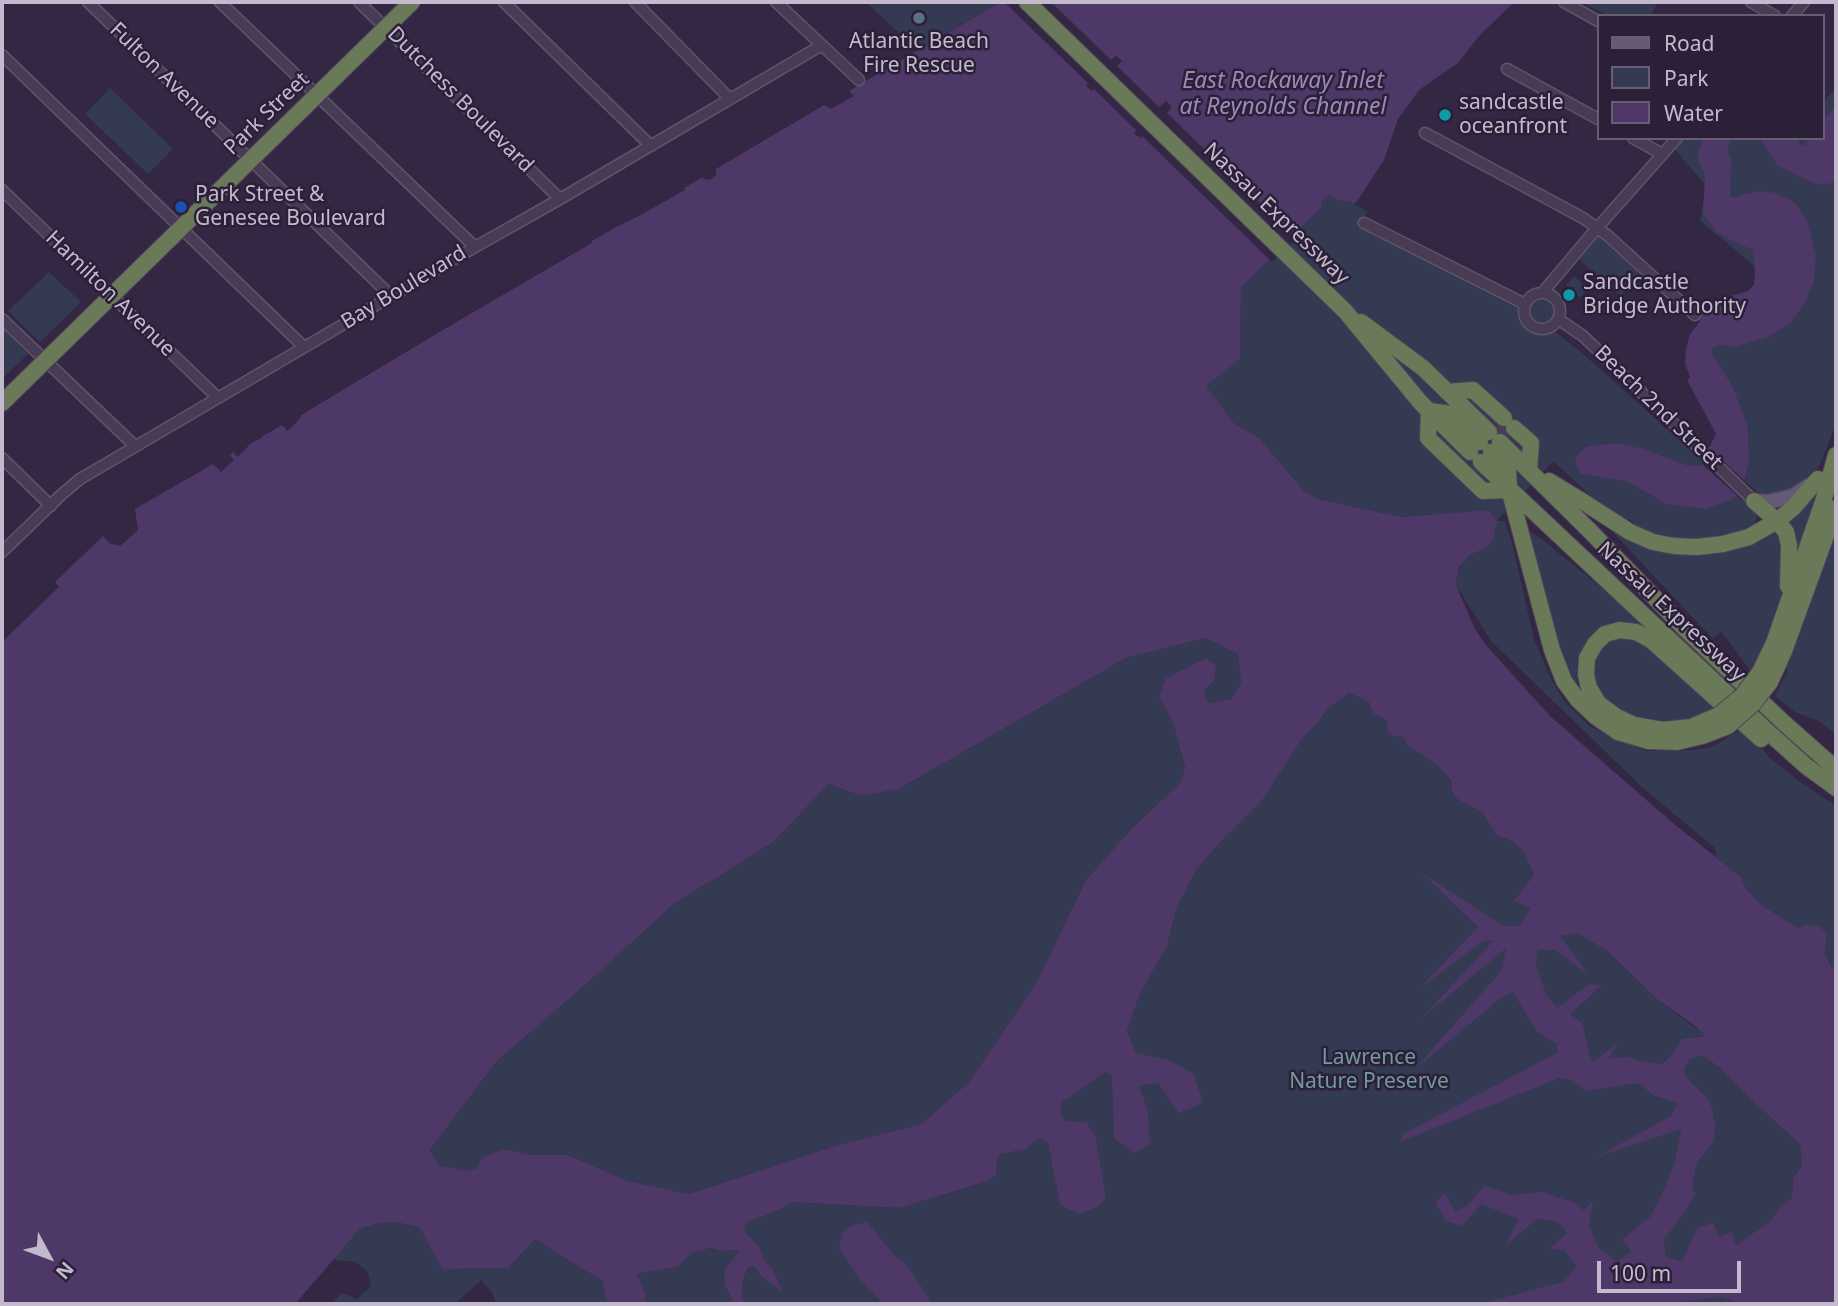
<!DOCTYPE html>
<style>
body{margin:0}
#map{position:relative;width:1838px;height:1306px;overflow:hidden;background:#342744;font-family:"Noto Sans",sans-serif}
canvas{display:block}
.frame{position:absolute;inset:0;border:4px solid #c3bacd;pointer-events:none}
.legend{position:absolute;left:1597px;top:14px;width:228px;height:126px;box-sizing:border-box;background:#2c2039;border:2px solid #685e74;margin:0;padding:9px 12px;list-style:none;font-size:21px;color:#c3bacd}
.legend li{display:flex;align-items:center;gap:14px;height:35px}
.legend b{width:35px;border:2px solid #685e74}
.north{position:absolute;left:14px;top:1222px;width:70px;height:70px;-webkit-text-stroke:5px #2c2039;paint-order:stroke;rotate:131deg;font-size:19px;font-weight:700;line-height:28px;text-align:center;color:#c3bacd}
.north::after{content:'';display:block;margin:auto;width:24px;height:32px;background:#c3bacd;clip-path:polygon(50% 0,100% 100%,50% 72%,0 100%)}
.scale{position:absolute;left:1597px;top:1261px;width:144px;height:32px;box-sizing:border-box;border:4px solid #c3bacd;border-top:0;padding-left:9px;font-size:21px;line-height:24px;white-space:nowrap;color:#c3bacd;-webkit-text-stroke:5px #2c2039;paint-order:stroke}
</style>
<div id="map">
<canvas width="1838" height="1306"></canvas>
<div class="frame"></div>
<ul class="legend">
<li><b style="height:9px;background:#655a74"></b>Road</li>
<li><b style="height:19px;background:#333a51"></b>Park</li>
<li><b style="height:19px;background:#4d3867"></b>Water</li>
</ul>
<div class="north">N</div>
<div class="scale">100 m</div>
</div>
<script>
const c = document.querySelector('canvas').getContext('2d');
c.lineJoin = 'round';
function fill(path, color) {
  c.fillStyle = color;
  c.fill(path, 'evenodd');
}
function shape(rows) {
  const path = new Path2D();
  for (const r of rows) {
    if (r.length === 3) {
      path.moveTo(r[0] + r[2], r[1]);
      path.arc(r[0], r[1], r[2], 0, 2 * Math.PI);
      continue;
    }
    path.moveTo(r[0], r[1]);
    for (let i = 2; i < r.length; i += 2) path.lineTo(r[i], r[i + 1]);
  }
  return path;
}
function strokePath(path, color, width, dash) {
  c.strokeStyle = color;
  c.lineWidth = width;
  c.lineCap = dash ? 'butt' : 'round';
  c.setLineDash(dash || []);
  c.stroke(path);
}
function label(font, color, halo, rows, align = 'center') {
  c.font = font + ' "Noto Sans",sans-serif';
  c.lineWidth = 5;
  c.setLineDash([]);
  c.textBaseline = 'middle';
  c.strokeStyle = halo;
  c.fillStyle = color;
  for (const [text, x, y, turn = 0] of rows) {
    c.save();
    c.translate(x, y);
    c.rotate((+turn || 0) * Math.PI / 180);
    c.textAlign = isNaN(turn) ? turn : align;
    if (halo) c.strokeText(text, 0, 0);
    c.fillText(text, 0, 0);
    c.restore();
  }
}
const green = shape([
 [866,2,1000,2,917,50],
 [1587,2,1658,2,1650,16,1608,16,1586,4],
 [110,88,173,149,148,174,85,114],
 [1836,88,1836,423,1823,458,1815,472,1802,485,1774,497,1760,494,1745,481,1749,464,1733,387,1712,353,1713,348,1719,345,1736,347,1803,306,1700,221,1706,186,1671,145,1678,138,1822,138,1822,103],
 [1329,194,1341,201,1349,201,1368,212,1363,220,1524,310,1528,299,1538,293,1544,293,1555,297,1558,302,1560,313,1558,319,1550,328,1581,352,1689,449,1706,462,1704,466,1686,465,1641,448,1616,443,1587,446,1626,481,1668,505,1705,509,1737,496,1741,500,1744,498,1754,507,1757,514,1756,521,1753,526,1742,531,1706,539,1678,538,1647,532,1632,525,1634,523,1629,519,1626,523,1605,509,1553,461,1497,521,1505,521,1512,543,1534,639,1551,679,1565,702,1590,726,1613,738,1647,751,1685,751,1712,747,1744,727,1770,758,1803,784,1836,806,1836,961,1833,969,1825,954,1827,934,1800,929,1760,904,1745,887,1741,877,1716,857,1715,848,1643,788,1491,641,1456,585,1460,565,1470,555,1489,510,1401,517,1318,499,1304,491,1260,439,1234,423,1205,386,1240,359,1241,288,1322,207,1321,203],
 [1599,236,1640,274,1620,296,1579,259],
 [49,272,81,302,40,342,8,311],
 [1574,276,1587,288,1586,291,1580,298,1566,285],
 [2,326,28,354,2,379],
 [1813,495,1815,495,1817,498,1793,565,1783,522],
 [1521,525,1544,541,1631,612,1655,636,1615,623,1599,629,1586,642,1578,658,1577,683,1571,687],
 [1836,525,1836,735,1819,721,1795,712,1775,696,1788,671,1785,668],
 [1607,526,1626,534,1629,541,1677,549,1772,528,1783,535,1783,589,1761,659,1752,673,1721,631,1713,639],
 [1613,635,1651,643,1718,706,1687,720,1647,722,1622,714,1599,698,1589,679,1597,646],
 [1205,638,1238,654,1241,683,1231,699,1209,703,1205,697,1206,658,1191,666,1159,698,1173,722,1185,767,1180,783,1132,828,1086,880,1036,983,969,1082,921,1124,835,1146,689,1194,628,1181,568,1155,528,1155,505,1149,477,1168,466,1171,439,1165,430,1150,497,1061,584,986,674,904,772,843,829,784,861,796,899,789,1126,658],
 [1349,693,1369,702,1378,717,1387,721,1402,736,1408,746,1437,765,1452,783,1452,791,1457,799,1482,812,1497,836,1510,840,1524,852,1577,933,1607,951,1657,999,1706,1036,1693,1037,1702,1055,1720,1068,1756,1104,1801,1144,1802,1165,1793,1178,1792,1198,1780,1207,1769,1222,1736,1245,1754,1304,745,1304,742,1294,743,1279,748,1268,754,1266,761,1276,773,1270,764,1259,760,1248,744,1230,747,1222,775,1212,792,1202,900,1208,985,1182,1001,1154,1027,1149,1035,1140,1042,1139,1048,1144,1060,1205,1086,1122,1065,1121,1061,1116,1061,1103,1084,1085,1135,1053,1127,1031,1140,994,1167,946,1177,907,1196,870,1222,840,1261,800,1302,739,1320,720,1327,710],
 [397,1222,420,1228,535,1239,602,1281,607,1304,496,1304,492,1292,481,1280,455,1304,331,1304,342,1293,357,1299,371,1286,368,1272,355,1262,333,1260,360,1229,379,1223],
 [711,1248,721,1251,741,1250,725,1286,734,1304,646,1304,645,1293,635,1274,678,1267,690,1253]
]);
const water = shape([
 [1000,2,1514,2,1479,36,1458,63,1419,90,1398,119,1384,160,1358,200,1354,204,1349,201,1341,201,1329,195,1321,203,1322,207,1241,288,1240,359,1206,386,1234,423,1260,439,1304,491,1318,499,1401,517,1489,510,1497,521,1493,540,1485,548,1470,555,1459,567,1456,585,1474,627,1485,644,1550,716,1674,824,1741,877,1745,887,1760,904,1800,929,1806,924,1820,927,1827,934,1825,954,1832,968,1836,961,1836,1304,1745,1304,1719,1297,1659,1304,1480,1304,1563,1282,1577,1267,1564,1250,1549,1249,1567,1233,1557,1221,1537,1219,1505,1246,1519,1219,1481,1204,1462,1226,1446,1221,1435,1203,1445,1193,1455,1211,1468,1205,1484,1186,1513,1195,1542,1192,1578,1204,1583,1211,1593,1200,1589,1226,1599,1248,1617,1262,1632,1251,1622,1240,1650,1217,1663,1192,1675,1163,1681,1129,1596,1157,1671,1116,1677,1103,1655,1096,1638,1083,1587,1091,1572,1080,1559,1078,1400,1142,1403,1134,1557,1053,1557,1044,1537,1032,1513,992,1501,998,1414,1070,1502,970,1506,948,1422,1018,1494,940,1483,941,1419,989,1478,927,1422,873,1503,926,1519,926,1531,908,1514,901,1534,875,1524,852,1510,840,1497,836,1482,812,1457,799,1452,791,1452,782,1437,765,1408,746,1402,736,1394,737,1388,733,1387,721,1373,713,1369,702,1349,693,1327,710,1320,720,1302,739,1262,800,1222,840,1196,870,1177,907,1167,946,1140,994,1127,1031,1136,1053,1168,1060,1193,1073,1203,1103,1179,1113,1158,1083,1139,1086,1148,1111,1150,1144,1134,1153,1114,1138,1112,1076,1105,1072,1061,1103,1061,1116,1065,1121,1086,1122,1095,1135,1106,1197,1099,1206,1079,1214,1060,1205,1048,1144,1042,1139,1035,1140,1027,1149,1001,1154,997,1160,996,1175,985,1182,900,1208,792,1202,775,1212,747,1222,744,1230,760,1248,764,1259,773,1270,783,1292,761,1276,754,1266,748,1268,743,1279,742,1294,745,1304,734,1304,725,1286,724,1271,740,1250,721,1251,711,1248,691,1253,678,1267,636,1274,645,1293,646,1304,607,1304,602,1281,535,1239,508,1268,442,1269,420,1228,397,1222,379,1223,360,1229,295,1304,2,1304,2,642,59,587,55,582,103,536,109,543,120,546,138,530,135,509,213,464,221,472,234,460,230,455,233,452,238,457,250,444,263,437,263,436,282,425,288,431,301,417,300,416,336,394,465,317,592,243,592,241,618,226,639,216,685,190,684,188,701,178,710,180,716,175,716,169,824,105,831,109,854,96,849,91],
 [1205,638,1238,654,1241,683,1231,699,1209,703,1205,697,1205,689,1214,681,1216,665,1206,658,1165,679,1159,698,1173,722,1185,767,1180,783,1132,828,1086,880,1036,983,969,1082,921,1124,835,1146,689,1194,628,1181,568,1155,528,1155,505,1149,483,1157,477,1168,466,1171,439,1165,430,1150,497,1061,584,986,674,904,772,843,829,784,861,796,899,789,1126,658],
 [1577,933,1607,951,1657,999,1695,1026,1705,1036,1682,1039,1672,1055,1662,1064,1644,1062,1628,1057,1609,1058,1617,1043,1592,1063,1582,1023,1570,1014,1602,985,1589,984,1557,1008,1546,994,1535,962,1538,950,1555,950,1589,975,1560,936],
 [1702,1055,1720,1068,1756,1104,1800,1144,1802,1165,1793,1178,1792,1198,1780,1207,1769,1222,1736,1245,1731,1232,1719,1237,1713,1223,1697,1228,1682,1262,1666,1257,1664,1240,1696,1195,1692,1187,1697,1162,1714,1141,1715,1123,1710,1101,1685,1076,1684,1069,1690,1059],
 [1836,103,1836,179,1831,183,1821,185,1806,180,1777,165,1760,138,1796,138,1801,145,1804,146,1810,138,1822,138,1822,121,1832,111],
 [1703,138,1733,138,1729,144,1728,153,1731,158,1730,196,1734,198,1745,194,1761,191,1775,193,1787,198,1798,206,1807,221,1816,255,1814,282,1803,306,1790,323,1768,337,1736,347,1719,345,1713,348,1712,353,1733,387,1748,428,1749,464,1740,498,1737,496,1731,500,1705,509,1668,505,1626,481,1580,474,1575,460,1580,452,1587,446,1616,443,1641,448,1686,465,1704,466,1709,448,1716,434,1687,380,1690,377,1685,364,1686,349,1690,334,1699,323,1702,313,1718,300,1748,291,1754,285,1755,273,1753,250,1732,241,1717,232,1703,215,1705,174,1698,162,1698,153],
 [867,1222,894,1255,907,1265,929,1298,930,1304,883,1304,880,1300,860,1279,839,1248,842,1233,851,1226]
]);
const pier = shape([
 [1004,2,1051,2,1111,60,1116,55,1122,61,1117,66,1159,107,1166,101,1172,107,1167,113,1296,238,1272,262,1142,136,1140,138,1134,133,1136,130,1094,89,1092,91,1086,86,1088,83],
 [1709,448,1745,481,1740,498,1704,466]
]);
const highwayTunnel = shape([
 [1499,423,1509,432]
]);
const minor = shape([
 [88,2,391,296],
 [220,2,475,247],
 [359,2,560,199],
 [504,2,651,146],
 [635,2,730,99],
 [776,2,859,80],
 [1564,2,1598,21],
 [1751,2,1775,16],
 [1792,16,1804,2],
 [2,55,304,347],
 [1507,69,1598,119],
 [1425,133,1583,218,1607,235,1695,315],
 [1633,138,1662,154],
 [2,190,218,398],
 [1364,223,1525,304],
 [1543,292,1597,228,1677,138],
 [1542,311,18],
 [2,319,135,446],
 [1558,319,1583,336,1754,501],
 [2,458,51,506],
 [2,552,61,495,80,479,475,247,560,199,822,45]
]);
const major = shape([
 [1754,501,1767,502,1781,499,1793,496,1808,486]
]);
const highway = shape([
 [1027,2,1345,311,1420,402,1470,452],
 [1361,322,1423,368,1489,432],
 [1447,392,1473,390,1504,418],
 [2,403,412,2],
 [1429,411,1428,438,1483,491,1509,490],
 [1429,411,1451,414,1480,442],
 [1514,428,1531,443,1529,470],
 [1500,442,1591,532,1683,627,1784,723,1836,769],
 [1491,452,1508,469,1509,490],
 [1481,462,1767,731,1806,766,1836,788],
 [1549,481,1582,501,1630,532,1653,542,1674,546,1697,547,1723,544,1749,537,1777,521,1793,508,1818,479],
 [1509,489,1552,650,1564,681,1578,700,1596,717,1618,732,1649,741,1677,742,1702,736],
 [1754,501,1777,521,1786,532,1789,545,1788,586],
 [1774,643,1823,502,1836,455],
 [1784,651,1836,508],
 [1691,727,1663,730,1634,725,1617,717,1599,704,1589,688,1586,675,1587,658,1595,644,1605,634,1620,630,1636,632,1651,640,1761,739]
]);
const highwayBridge = shape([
 [1691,727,1719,715,1742,696,1760,672,1774,643],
 [1702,736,1728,726,1753,704,1770,682,1784,651]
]);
const markers = [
 [919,18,7,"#5c6f8a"],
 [1445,115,7,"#0f9aa8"],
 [181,207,7,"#1a4fb4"],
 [1569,295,7,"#0f9aa8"]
];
const poiNames = [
 ["Atlantic Beach",919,42,"center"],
 ["Fire Rescue",919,66,"center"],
 ["sandcastle",1459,103],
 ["oceanfront",1459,127],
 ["Park Street &",195,195],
 ["Genesee Boulevard",195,219],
 ["Sandcastle",1583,283],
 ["Bridge Authority",1583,307]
];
const streetNames = [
 ["Fulton Avenue",164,76,44],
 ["Dutchess Boulevard",460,100,45],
 ["Park Street",267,114,-44],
 ["Nassau Expressway",1276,214,44],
 ["Bay Boulevard",404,288,-31],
 ["Hamilton Avenue",110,294,44],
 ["Beach 2nd Street",1658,408,44],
 ["Nassau Expressway",1671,612,43]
];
const parkNames = [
 ["Lawrence",1369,1058],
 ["Nature Preserve",1369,1082]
];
const waterNames = [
 ["East Rockaway Inlet",1283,81],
 ["at Reynolds Channel",1283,107]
];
fill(green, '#333a51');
fill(water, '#4d3867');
fill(pier, '#342744');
strokePath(highwayTunnel, '#493d59', 16, [16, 8]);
strokePath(minor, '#5f556b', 13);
strokePath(major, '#4d435a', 17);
strokePath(highway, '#4f435b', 18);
strokePath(minor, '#473c54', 10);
strokePath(major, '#655a74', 14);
strokePath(highway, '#6a7a59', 16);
strokePath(highwayBridge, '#4f435b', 18, []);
strokePath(highwayBridge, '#6a7a59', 16);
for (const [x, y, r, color] of markers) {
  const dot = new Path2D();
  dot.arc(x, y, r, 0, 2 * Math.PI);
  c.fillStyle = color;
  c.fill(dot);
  strokePath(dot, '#2c2039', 2.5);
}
label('21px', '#c3bacd', '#2c2039', poiNames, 'left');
label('21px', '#c3bacd', '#2c2039', streetNames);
label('21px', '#719a9e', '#2c2039', parkNames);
label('italic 23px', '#9d88b8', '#2c2039', waterNames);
</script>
